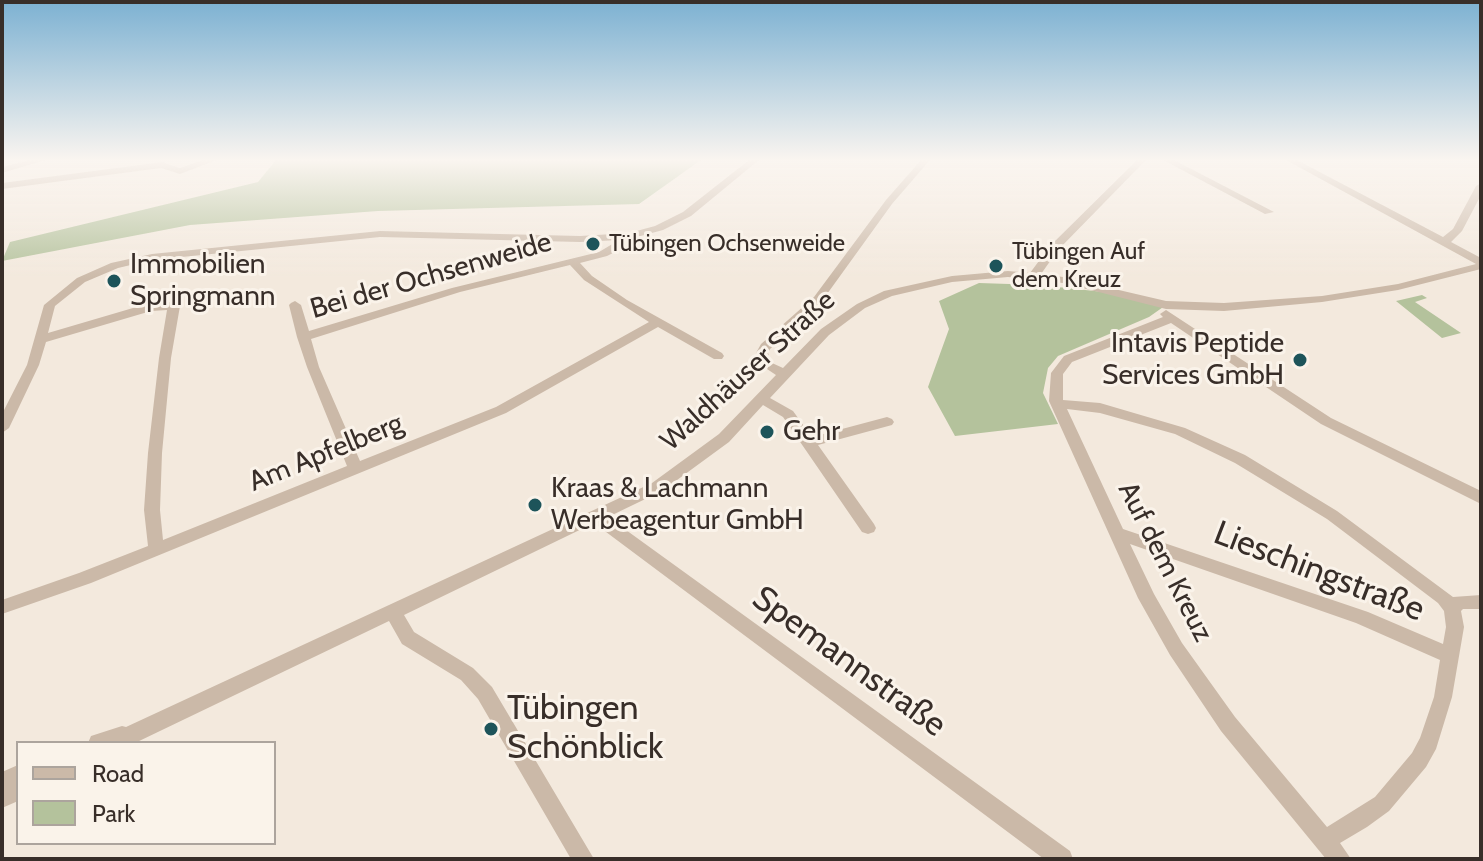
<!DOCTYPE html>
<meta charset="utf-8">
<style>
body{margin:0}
#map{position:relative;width:1483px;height:861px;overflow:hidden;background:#f3e9dd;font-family:Cabin,sans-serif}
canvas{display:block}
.frame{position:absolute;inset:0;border:4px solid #382e29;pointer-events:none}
.legend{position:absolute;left:16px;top:741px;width:260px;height:104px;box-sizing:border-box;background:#faf3ea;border:2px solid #aca49d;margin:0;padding:10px 14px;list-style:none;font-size:24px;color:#382e29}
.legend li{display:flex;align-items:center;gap:16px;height:40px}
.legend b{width:40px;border:2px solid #aca49d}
</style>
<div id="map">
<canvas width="1483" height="861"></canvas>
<div class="frame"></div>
<ul class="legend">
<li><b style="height:10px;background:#cbb9a8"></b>Road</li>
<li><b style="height:22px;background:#b4c29c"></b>Park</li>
</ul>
</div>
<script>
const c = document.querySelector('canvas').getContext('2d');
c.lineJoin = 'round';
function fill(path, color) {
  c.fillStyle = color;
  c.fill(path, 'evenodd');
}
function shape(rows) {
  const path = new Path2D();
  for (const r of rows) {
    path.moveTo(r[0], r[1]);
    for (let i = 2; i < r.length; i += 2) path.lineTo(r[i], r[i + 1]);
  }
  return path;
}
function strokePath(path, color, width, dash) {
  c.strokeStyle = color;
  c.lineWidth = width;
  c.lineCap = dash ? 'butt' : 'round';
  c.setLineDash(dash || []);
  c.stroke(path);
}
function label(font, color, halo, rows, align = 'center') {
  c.font = font + ' Cabin,sans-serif';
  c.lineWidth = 6;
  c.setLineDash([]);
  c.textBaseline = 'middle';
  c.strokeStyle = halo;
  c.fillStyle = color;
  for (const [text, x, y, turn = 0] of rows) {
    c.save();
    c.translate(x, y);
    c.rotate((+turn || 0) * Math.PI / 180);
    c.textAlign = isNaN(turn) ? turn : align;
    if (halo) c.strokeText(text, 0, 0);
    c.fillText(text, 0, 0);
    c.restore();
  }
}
const green = shape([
 [276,160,701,160,639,204,378,211,190,225,2,261,10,242,258,182],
 [979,283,1039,285,1113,293,1166,305,1149,317,1058,356,1048,368,1043,393,1058,424,955,436,928,387,949,329,939,301],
 [1422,295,1427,298,1415,302,1461,333,1442,338,1396,301]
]);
const street = shape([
 [30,160,46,160,2,173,2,167,30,160],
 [203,160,217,160,180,174,161,168,2,189,2,183,162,162,180,168,203,160],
 [749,160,759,160,691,216,663,230,633,238,623,248,607,256,580,263,592,276,627,300,722,353,724,356,722,359,714,359,658,327,506,413,91,583,2,614,2,600,79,573,148,546,144,510,148,453,159,358,167,310,151,311,46,342,39,365,9,428,2,433,2,414,27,365,44,305,77,278,111,263,152,254,380,231,580,236,629,233,655,226,683,212,749,160],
 [380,237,580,242,619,240,599,252,452,288,309,331,301,305,295,301,291,303,289,305,297,337,307,367,347,466,163,540,160,510,162,453,171,358,180,306,174,302,150,303,48,333,55,306,85,282,118,268,152,260,380,237],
 [570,265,584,280,649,322,496,407,360,461,319,367,311,339,460,292,570,265],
 [921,160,930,160,892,204,822,301,770,349,768,353,772,363,783,368,821,329,857,304,884,291,952,276,1008,271,1030,273,1050,246,1137,160,1146,160,1058,250,1041,274,1063,277,1166,301,1224,303,1322,296,1398,284,1476,264,1286,160,1297,160,1443,237,1453,229,1476,186,1481,183,1481,195,1462,231,1451,242,1481,258,1481,269,1398,290,1322,302,1224,311,1166,309,1063,283,1008,277,952,282,892,296,865,308,829,335,770,398,793,411,812,437,887,417,892,419,894,422,892,425,818,445,874,524,876,528,874,532,868,534,862,532,783,417,763,405,729,442,662,491,608,517,1070,851,1073,859,1044,859,594,523,404,615,414,632,473,668,492,687,594,859,571,859,478,699,461,680,402,644,389,621,135,743,88,743,91,736,122,726,126,727,652,483,719,434,776,375,761,365,756,353,761,344,814,297,886,200,921,160],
 [1163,160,1174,160,1274,212,1265,214,1163,160],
 [1166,310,1331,418,1481,491,1481,504,1321,424,1171,323,1072,362,1063,374,1063,400,1100,403,1185,428,1245,455,1337,511,1453,597,1481,595,1481,609,1463,609,1461,611,1464,627,1452,697,1436,749,1426,767,1389,811,1367,827,1340,843,1351,859,1326,859,1221,731,1170,655,1138,598,1049,401,1051,373,1064,356,1163,317,1160,314,1166,310],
 [1067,409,1100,413,1175,434,1235,463,1327,519,1438,603,1444,611,1446,627,1443,644,1368,612,1123,529,1067,409],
 [1130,544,1356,623,1440,660,1434,697,1420,738,1412,753,1375,797,1327,827,1235,717,1182,643,1154,594,1130,544],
 [18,765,18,801,2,808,2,772,18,765]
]);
const markers = [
 [593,244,8,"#1d545a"],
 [996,266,8,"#1d545a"],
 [114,281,8,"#1d545a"],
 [1300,360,8,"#1d545a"],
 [767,432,8,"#1d545a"],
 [535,505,8,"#1d545a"],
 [491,729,8,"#1d545a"]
];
const farPoinames = [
 ["Tübingen Ochsenweide",609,244],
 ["Tübingen Auf",1012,252],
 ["dem Kreuz",1012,280]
];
const poiNames = [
 ["Immobilien",130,265],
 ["Springmann",130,297],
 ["Intavis Peptide",1284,344,"right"],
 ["Services GmbH",1284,376,"right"],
 ["Gehr",783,432],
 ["Kraas & Lachmann",551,489],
 ["Werbeagentur GmbH",551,521]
];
const streetNames = [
 ["Bei der Ochsenweide",431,276,-16],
 ["Waldhäuser Straße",748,371,-42],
 ["Am Apfelberg",326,453,-22],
 ["Auf dem Kreuz",1165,562,63]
];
const nearStreetnames = [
 ["Lieschingstraße",1319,572,21],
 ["Spemannstraße",849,662,36]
];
const nearPoinames = [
 ["Tübingen",507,709],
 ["Schönblick",507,748]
];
fill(green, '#b4c29c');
fill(street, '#cbb9a8');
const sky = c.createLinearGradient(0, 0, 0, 281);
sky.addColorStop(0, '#7cb1d2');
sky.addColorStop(0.57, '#faf5f0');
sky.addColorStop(1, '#faf5f000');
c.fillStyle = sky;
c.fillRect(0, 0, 1483, 281);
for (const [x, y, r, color] of markers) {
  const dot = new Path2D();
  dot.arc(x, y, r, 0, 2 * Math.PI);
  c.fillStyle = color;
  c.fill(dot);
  strokePath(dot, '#faf3ea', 3);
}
label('24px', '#382e29', '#faf3ea', farPoinames, 'left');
label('28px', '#382e29', '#faf3ea', poiNames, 'left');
label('28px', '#382e29', '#faf3ea', streetNames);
label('34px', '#382e29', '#faf3ea', nearStreetnames);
label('34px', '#382e29', '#faf3ea', nearPoinames, 'left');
</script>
